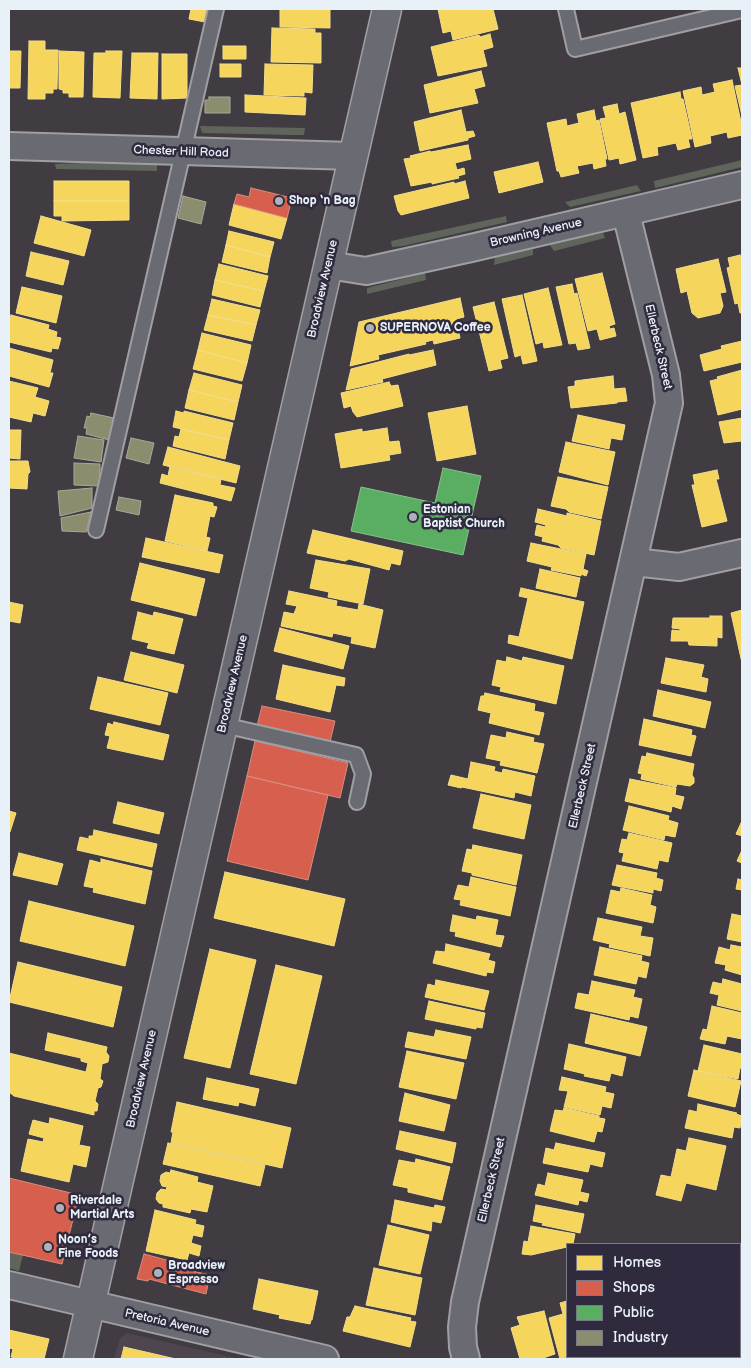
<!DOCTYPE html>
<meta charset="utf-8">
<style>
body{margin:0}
#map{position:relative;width:751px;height:1368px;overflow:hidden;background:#403c42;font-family:"Balsamiq Sans",sans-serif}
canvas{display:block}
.frame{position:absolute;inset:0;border:10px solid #e8f1f8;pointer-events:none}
.legend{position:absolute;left:566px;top:1243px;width:175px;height:115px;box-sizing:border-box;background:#2f2a3d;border:1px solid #797a88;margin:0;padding:6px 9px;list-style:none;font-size:15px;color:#e8f1f8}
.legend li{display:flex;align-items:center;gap:10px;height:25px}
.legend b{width:25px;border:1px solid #797a88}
</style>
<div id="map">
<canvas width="751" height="1368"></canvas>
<div class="frame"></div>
<ul class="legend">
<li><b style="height:14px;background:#f6d55c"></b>Homes</li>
<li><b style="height:14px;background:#d6604d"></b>Shops</li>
<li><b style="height:14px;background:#5aae61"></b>Public</li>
<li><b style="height:14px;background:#8c8c6e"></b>Industry</li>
</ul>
</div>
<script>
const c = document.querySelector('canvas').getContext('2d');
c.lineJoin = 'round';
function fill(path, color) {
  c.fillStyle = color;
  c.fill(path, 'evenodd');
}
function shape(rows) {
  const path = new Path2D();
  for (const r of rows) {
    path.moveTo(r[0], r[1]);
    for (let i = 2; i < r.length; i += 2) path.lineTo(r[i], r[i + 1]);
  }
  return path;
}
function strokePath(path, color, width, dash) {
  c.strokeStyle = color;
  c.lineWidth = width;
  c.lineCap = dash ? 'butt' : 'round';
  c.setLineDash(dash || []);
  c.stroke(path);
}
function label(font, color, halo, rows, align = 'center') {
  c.font = font + ' "Balsamiq Sans",sans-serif';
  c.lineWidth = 5;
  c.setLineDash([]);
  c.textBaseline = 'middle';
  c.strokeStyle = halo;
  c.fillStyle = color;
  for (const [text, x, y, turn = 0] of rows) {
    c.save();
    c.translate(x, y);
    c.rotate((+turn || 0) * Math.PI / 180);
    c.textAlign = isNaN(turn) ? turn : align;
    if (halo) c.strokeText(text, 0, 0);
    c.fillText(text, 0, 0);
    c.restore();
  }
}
const built = shape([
 [127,1333,239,1359,114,1359,120,1338]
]);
const green = shape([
 [200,126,305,128,304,135,292,135,202,133],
 [742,160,742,167,655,188,654,181],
 [81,163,157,164,157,171,56,169,55,164],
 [637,185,641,191,570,207,565,202],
 [506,216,507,222,403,246,392,247,391,241],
 [603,233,605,238,554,251,549,244],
 [533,248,533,255,494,265,495,257],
 [425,273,426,280,367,294,367,288],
 [9,1252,23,1255,19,1271,9,1268]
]);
const homes = shape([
 [191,9,207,9,205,22,189,19,191,9],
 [280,9,330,9,330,28,280,27,280,9],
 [438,9,493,9,498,29,453,40,451,31,443,33,438,9],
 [272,28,315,29,315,33,321,33,321,63,271,62,272,28],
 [490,34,493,47,483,50,487,66,438,76,431,47,479,35,480,37,490,34],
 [29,41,45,41,45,50,58,50,57,89,53,89,53,93,45,93,45,99,28,99,29,41],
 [223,46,246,46,246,59,223,59,223,46],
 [9,51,21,51,20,88,9,88,9,51],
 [59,51,84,52,83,97,69,97,69,93,63,93,63,90,59,89,59,51],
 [106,51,122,51,120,98,93,97,94,53,106,53,106,51],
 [132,53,158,53,157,99,130,98,132,53],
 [162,54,187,54,187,98,162,99,162,54],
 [220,64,241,64,241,77,220,77,220,64],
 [265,64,313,65,312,93,304,92,304,96,264,95,265,64],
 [738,68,742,68,742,116,735,86,742,85,738,68],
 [481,71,485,86,474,89,478,103,430,113,424,85,481,71],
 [732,80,742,127,742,135,728,138,727,132,710,136,711,143,695,147,683,91,701,87,702,95,715,92,713,84,732,80],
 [680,92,681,99,683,99,692,139,688,139,690,147,678,150,676,143,657,147,658,155,643,158,631,103,680,92],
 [245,95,306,98,305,115,245,112,245,95],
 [617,104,619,114,625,112,636,160,620,164,619,158,609,160,600,119,606,118,603,107,617,104],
 [461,110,466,132,473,131,475,136,468,138,468,140,420,151,414,122,461,110],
 [594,110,596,121,599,120,607,159,605,159,606,166,594,169,593,163,577,166,579,173,561,177,559,171,557,171,547,123,566,119,567,126,579,123,577,114,594,110],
 [468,145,471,159,455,163,457,170,464,168,465,174,458,176,459,178,432,184,432,182,411,186,404,159,411,158,410,156,430,151,431,152,468,145],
 [538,162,543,182,499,193,494,172,538,162],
 [54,181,129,181,129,201,54,201,54,181],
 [465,181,469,198,401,215,398,211,394,196,454,182,454,184,465,181],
 [54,201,129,201,129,220,62,221,62,216,54,216,54,201],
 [234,204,287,218,281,239,229,225,234,204],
 [41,216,91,230,84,256,34,243,41,216],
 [229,231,274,242,270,257,226,245,229,231],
 [226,245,270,257,267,273,222,262,226,245],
 [31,252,69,261,63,285,26,276,31,252],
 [740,255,742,262,742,313,740,313,738,303,735,304,727,268,730,267,728,258,740,255],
 [718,259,726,292,720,293,723,306,720,313,698,318,692,313,687,291,681,293,676,269,718,259],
 [219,264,268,276,264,291,215,280,219,264],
 [602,273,615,324,609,326,610,329,614,328,616,336,600,340,597,329,588,331,575,279,602,273],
 [215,280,264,291,260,307,212,295,215,280],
 [572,284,574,294,577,293,590,348,578,350,576,343,569,344,556,287,572,284],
 [22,287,62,296,56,323,16,313,22,287],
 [548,288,562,345,544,348,543,342,536,344,524,294,548,288],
 [522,295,537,361,523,364,521,355,515,357,502,299,522,295],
 [460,298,464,317,456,319,460,338,434,344,433,340,425,342,426,344,378,355,379,359,350,366,359,322,460,298],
 [212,299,260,310,256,325,208,315,212,299],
 [494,302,508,358,500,360,502,368,489,371,473,307,494,302],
 [11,315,49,325,48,329,57,332,56,337,61,338,58,349,52,348,51,352,9,342,9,323,11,315],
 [208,315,256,325,252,341,204,330,208,315],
 [202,333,251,345,247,363,198,350,202,333],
 [742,341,742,362,704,371,700,355,722,349,721,346,742,341],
 [9,348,53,360,50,373,53,373,49,387,9,376,9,348],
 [198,350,247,363,242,381,193,369,198,350],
 [433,350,436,365,382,379,383,382,346,390,351,369,409,354,409,355,433,350],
 [742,370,742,409,718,415,710,381,718,379,717,377,742,370],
 [194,373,242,385,238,402,189,390,194,373],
 [613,376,614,389,625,388,627,401,617,402,617,403,571,408,568,387,575,386,575,381,613,376],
 [9,381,38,388,35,397,49,401,45,416,33,413,31,422,9,417,9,381],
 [389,382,391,386,398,385,403,406,357,417,353,412,351,406,344,408,341,393,389,382],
 [189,390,238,402,234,420,185,408,189,390],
 [467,406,476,454,437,461,428,413,467,406],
 [176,411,184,413,184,411,233,423,229,440,173,427,176,411],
 [578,415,625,425,622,440,611,438,609,449,572,441,578,415],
 [742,418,742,441,724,443,719,422,742,418],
 [387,428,389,442,399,441,401,453,389,455,390,460,341,468,335,434,362,429,362,432,387,428],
 [181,429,229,440,225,459,173,446,175,436,179,437,181,429],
 [9,430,21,430,20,459,9,458,9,430],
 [566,442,615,452,608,485,559,472,566,442],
 [168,447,240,466,236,483,163,465,168,447],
 [9,461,28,461,30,472,28,474,27,489,9,488,9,461],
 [170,466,221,479,220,485,235,488,231,501,160,483,162,474,168,476,170,466],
 [717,470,719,479,716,479,727,521,702,527,692,485,695,485,693,475,717,470],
 [558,477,608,487,601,519,569,512,566,509,551,506,558,477],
 [175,495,213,503,213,506,217,507,214,517,210,516,206,537,210,538,207,551,165,541,175,495],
 [538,509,567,516,567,513,601,521,594,555,561,548,558,545,542,541,543,537,535,535,537,525,545,527,546,525,535,522,538,509],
 [313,530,403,551,400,565,391,563,389,570,349,559,345,561,307,553,313,530],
 [146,538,223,555,219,573,142,557,146,538],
 [531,543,586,554,583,569,588,571,586,576,581,574,581,576,551,570,552,567,527,561,531,543],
 [316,560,370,569,363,604,328,597,329,592,310,588,316,560],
 [140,563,205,579,196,616,131,600,140,563],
 [540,569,580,578,576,597,536,588,540,569],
 [521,588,584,602,572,659,508,643,509,635,519,637,528,598,519,596,521,588],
 [289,591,337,601,336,606,358,610,359,604,383,610,375,648,351,643,352,637,333,633,332,637,281,626,284,612,294,614,297,606,286,604,289,591],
 [9,602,23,605,20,623,9,621,9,602],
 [742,610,742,663,731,613,742,610],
 [138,612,153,616,154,612,183,619,174,654,147,648,149,643,132,639,138,612],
 [710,616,722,616,722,638,717,637,717,646,689,645,688,641,671,641,672,630,680,631,680,629,672,628,673,618,710,618,710,616],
 [280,628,349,646,343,669,274,651,280,628],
 [131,652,184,665,177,693,124,680,131,652],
 [507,657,522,661,523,657,564,666,556,704,500,691,501,687,492,685,497,660,506,662,507,657],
 [666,658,704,665,701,677,708,679,706,692,661,683,666,658],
 [283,665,345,678,344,686,336,685,330,712,276,699,283,665],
 [98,677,168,693,160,725,90,709,98,677],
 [658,690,711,702,705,728,653,716,658,690],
 [485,693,535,704,534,711,544,713,539,735,489,723,491,713,478,710,481,696,484,696,485,693],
 [644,719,692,730,691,735,696,736,691,756,639,745,644,719],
 [114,722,169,735,163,760,107,748,110,736,105,735,108,723,113,725,114,722],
 [507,732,534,738,533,742,544,744,537,773,500,765,501,761,486,758,491,735,506,738,507,732],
 [647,753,694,764,692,775,694,778,694,783,690,786,677,784,676,787,641,779,642,774,638,773,642,756,646,757,647,753],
 [471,762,495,767,494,771,502,773,503,769,535,776,531,796,515,792,514,798,462,787,461,788,448,785,451,775,468,779,471,762],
 [630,779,676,788,675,795,684,797,681,809,672,806,671,812,625,801,630,779],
 [481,794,531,805,524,839,473,828,481,794],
 [118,802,164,813,159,834,113,823,118,802],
 [629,806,669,816,668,820,678,823,675,837,665,835,664,840,623,830,629,806],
 [9,811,16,813,10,832,9,832,9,811],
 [741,823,742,823,742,836,736,834,741,823],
 [94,830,157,844,152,867,77,850,80,837,89,839,89,836,93,836,94,830],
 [629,833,672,843,668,862,659,860,657,869,622,861,624,853,619,852,622,839,627,840,629,833],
 [473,845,522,855,516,885,472,875,472,873,462,871,467,849,472,850,473,845],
 [742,850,742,863,737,861,742,850],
 [19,853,63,864,57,885,13,875,19,853],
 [101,859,152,871,145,904,93,892,94,888,84,886,90,860,101,863,101,859],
 [617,865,657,873,656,878,663,880,661,891,653,889,653,893,612,885,617,865],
 [225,872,345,899,334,946,214,918,225,872],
 [471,877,516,887,510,916,460,905,461,900,454,899,458,885,469,887,471,877],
 [738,879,742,880,742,890,736,889,738,879],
 [621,888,652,895,650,905,656,907,653,923,606,913,611,890,620,892,621,888],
 [29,901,134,926,125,966,20,941,29,901],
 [732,914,742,916,742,942,727,939,732,914],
 [453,915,476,920,477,916,498,920,495,935,504,936,501,947,455,936,456,932,450,931,453,915],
 [598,918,642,927,640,936,653,938,650,956,609,947,610,944,593,940,598,918],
 [446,944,490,954,488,960,495,962,493,973,487,972,486,976,433,963,436,951,445,952,446,944],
 [731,945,742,947,742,975,725,970,726,965,715,963,719,947,730,950,731,945],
 [600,947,642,956,641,961,649,963,646,978,638,976,636,984,594,975,600,947],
 [210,949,256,960,230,1068,184,1058,210,949],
 [18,962,122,987,113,1027,9,1002,18,962],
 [276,965,322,976,296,1084,250,1074,276,965],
 [723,979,742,984,742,1011,717,1005,719,995,710,993,713,982,722,984,723,979],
 [436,980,489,991,484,1010,425,997,428,984,435,986,436,980],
 [592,981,635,990,633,997,642,999,638,1018,630,1016,629,1020,575,1008,578,993,589,995,592,981],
 [429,1001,485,1013,482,1028,476,1027,476,1029,425,1019,429,1001],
 [712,1006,742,1013,742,1039,727,1036,725,1044,700,1039,703,1029,707,1030,712,1006],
 [591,1014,647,1027,640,1056,585,1043,591,1014],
 [436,1030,471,1037,466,1059,405,1047,408,1032,434,1037,436,1030],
 [48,1033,107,1047,106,1052,109,1056,108,1062,102,1064,100,1079,103,1081,101,1087,98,1088,95,1101,98,1104,97,1111,94,1111,94,1115,14,1096,9,1092,9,1053,86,1072,88,1063,81,1061,81,1058,45,1050,48,1033],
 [569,1044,626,1057,622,1076,611,1073,609,1081,584,1076,585,1074,564,1069,569,1044],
 [704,1045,742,1054,742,1068,740,1068,738,1079,698,1071,704,1045],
 [407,1051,464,1063,456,1099,399,1087,407,1051],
 [694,1070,741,1081,735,1107,688,1096,694,1070],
 [562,1077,606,1087,605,1092,614,1094,611,1108,602,1106,600,1115,564,1107,568,1091,559,1090,562,1077],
 [207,1078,259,1089,255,1106,239,1102,238,1106,203,1099,207,1078],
 [405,1093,450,1105,444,1131,399,1121,405,1093],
 [177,1102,291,1128,282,1168,171,1143,173,1132,171,1132,177,1102],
 [698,1104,737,1113,736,1114,742,1116,740,1128,734,1127,732,1138,685,1128,689,1110,697,1112,698,1104],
 [564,1108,599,1116,599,1118,605,1119,602,1132,597,1131,594,1142,550,1131,555,1110,563,1111,564,1108],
 [50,1118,83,1126,79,1145,90,1147,86,1167,73,1164,69,1182,21,1171,28,1139,43,1142,44,1138,29,1134,33,1120,49,1124,50,1118],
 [400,1131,456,1143,452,1163,396,1149,400,1131],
 [689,1138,726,1146,716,1190,686,1183,681,1201,656,1195,661,1175,671,1177,677,1149,686,1151,689,1138],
 [168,1143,265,1165,260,1186,163,1164,168,1143],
 [556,1143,605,1153,602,1167,590,1164,588,1172,543,1163,546,1148,554,1150,556,1143],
 [416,1159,450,1167,442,1200,408,1192,408,1188,393,1185,399,1160,415,1163,416,1159],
 [171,1170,198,1177,197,1182,213,1186,207,1212,191,1209,190,1213,163,1207,163,1204,159,1203,156,1199,157,1193,161,1189,166,1190,167,1187,162,1186,160,1181,161,1175,166,1172,170,1173,171,1170],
 [548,1173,583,1180,580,1192,589,1194,587,1202,579,1200,578,1205,535,1195,538,1184,545,1186,548,1173],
 [395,1200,434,1208,435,1205,445,1207,441,1223,432,1221,431,1231,391,1222,395,1200],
 [536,1205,584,1214,580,1233,542,1225,543,1223,533,1221,536,1205],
 [155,1210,196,1220,195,1224,204,1226,202,1237,193,1235,191,1243,201,1246,199,1256,189,1253,187,1260,146,1251,155,1210],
 [388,1225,429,1235,420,1274,379,1265,388,1225],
 [531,1226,575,1234,573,1244,567,1244,567,1247,531,1255,522,1254,524,1241,528,1242,531,1226],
 [374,1268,422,1278,415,1315,366,1305,374,1268],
 [259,1279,318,1291,312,1320,311,1320,310,1324,279,1318,280,1315,253,1309,259,1279],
 [567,1301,567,1357,576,1357,576,1359,560,1359,549,1318,563,1314,560,1303,567,1301],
 [355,1306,411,1318,410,1321,416,1322,410,1347,343,1331,347,1317,350,1317,355,1306],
 [544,1311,555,1354,540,1359,520,1359,511,1328,520,1325,517,1317,544,1311],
 [9,1330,49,1339,44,1359,21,1359,11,1357,13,1349,9,1348,9,1330],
 [124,1347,176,1359,121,1359,124,1347]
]);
const shops = shape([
 [251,188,292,198,287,218,234,204,237,194,249,197,251,188],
 [262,706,335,721,330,742,257,726,262,706],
 [255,741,348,763,340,798,247,776,255,741],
 [247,776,328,795,308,880,227,861,247,776],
 [9,1178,79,1195,62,1264,9,1252,9,1178],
 [144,1254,193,1267,192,1271,210,1275,206,1294,149,1279,148,1281,137,1279,144,1254]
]);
const public = shape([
 [443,468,481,476,463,555,351,531,361,487,435,503,443,468]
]);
const industry = shape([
 [209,97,230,97,230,113,205,113,205,100,209,100,209,97],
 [183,196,206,202,201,224,178,218,183,196],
 [91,413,114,418,109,440,86,434,87,428,84,428,87,416,90,417,91,413],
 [78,436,104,440,101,462,74,458,78,436],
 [131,438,154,443,149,464,126,458,131,438],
 [74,463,100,464,100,486,74,485,74,463],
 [92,488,92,508,60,516,58,491,92,488],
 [119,497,141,501,139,515,116,510,119,497],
 [91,512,86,532,62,531,61,518,91,512]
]);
const lane = shape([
 [566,9,575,49,742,10],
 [96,530,216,9],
 [223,725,356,755,363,774,357,802]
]);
const street = shape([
 [9,146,353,156],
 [328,265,366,271,471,248,742,185],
 [634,562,679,567,742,553],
 [9,1285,325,1359],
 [466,1359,463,1347,462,1327,465,1302,669,403,666,375,626,213]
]);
const secondary = shape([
 [78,1359,387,9]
]);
const markers = [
 [279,201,5,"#adb2b8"],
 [370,328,5,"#adb2b8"],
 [413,517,5,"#adb2b8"],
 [60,1208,5,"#adb2b8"],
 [48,1247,5,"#adb2b8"],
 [158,1273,5,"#adb2b8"]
];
const streetNames = [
 ["Chester Hill Road",181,152,2],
 ["Browning Avenue",536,233,-13],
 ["Broadview Avenue",323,289,-77],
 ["Ellerbeck Street",658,347,77],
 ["Broadview Avenue",233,684,-77],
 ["Ellerbeck Street",583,786,-77],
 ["Broadview Avenue",142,1079,-77],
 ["Ellerbeck Street",492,1180,-77],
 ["Pretoria Avenue",167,1323,13]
];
const poiNames = [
 ["Shop ‘n Bag",289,201],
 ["SUPERNOVA Coffee",380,328],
 ["Estonian",423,510],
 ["Baptist Church",423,524],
 ["Riverdale",70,1201],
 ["Martial Arts",70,1215],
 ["Noon’s",58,1240],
 ["Fine Foods",58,1254],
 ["Broadview",168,1266],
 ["Espresso",168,1280]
];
fill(built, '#4f454e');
fill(green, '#5f655a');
fill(homes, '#f6d55c');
strokePath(homes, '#f2dd8b', 1);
fill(shops, '#d6604d');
strokePath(shops, '#db8c80', 1);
fill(public, '#5aae61');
strokePath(public, '#85c28e', 1);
fill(industry, '#8c8c6e');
strokePath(industry, '#a8aa97', 1);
strokePath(lane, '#9f9fa3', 18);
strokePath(street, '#9f9fa3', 30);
strokePath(secondary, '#9f9fa3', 31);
strokePath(lane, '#6a6b72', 14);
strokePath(street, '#6a6b72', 26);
strokePath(secondary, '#6a6b72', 28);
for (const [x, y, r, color] of markers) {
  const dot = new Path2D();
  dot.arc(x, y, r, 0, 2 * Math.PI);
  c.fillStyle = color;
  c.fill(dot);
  strokePath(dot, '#2f2a3d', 2);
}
label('12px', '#e8f1f8', '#2f2a3d', streetNames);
label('bold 12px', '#e8f1f8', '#2f2a3d', poiNames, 'left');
</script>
